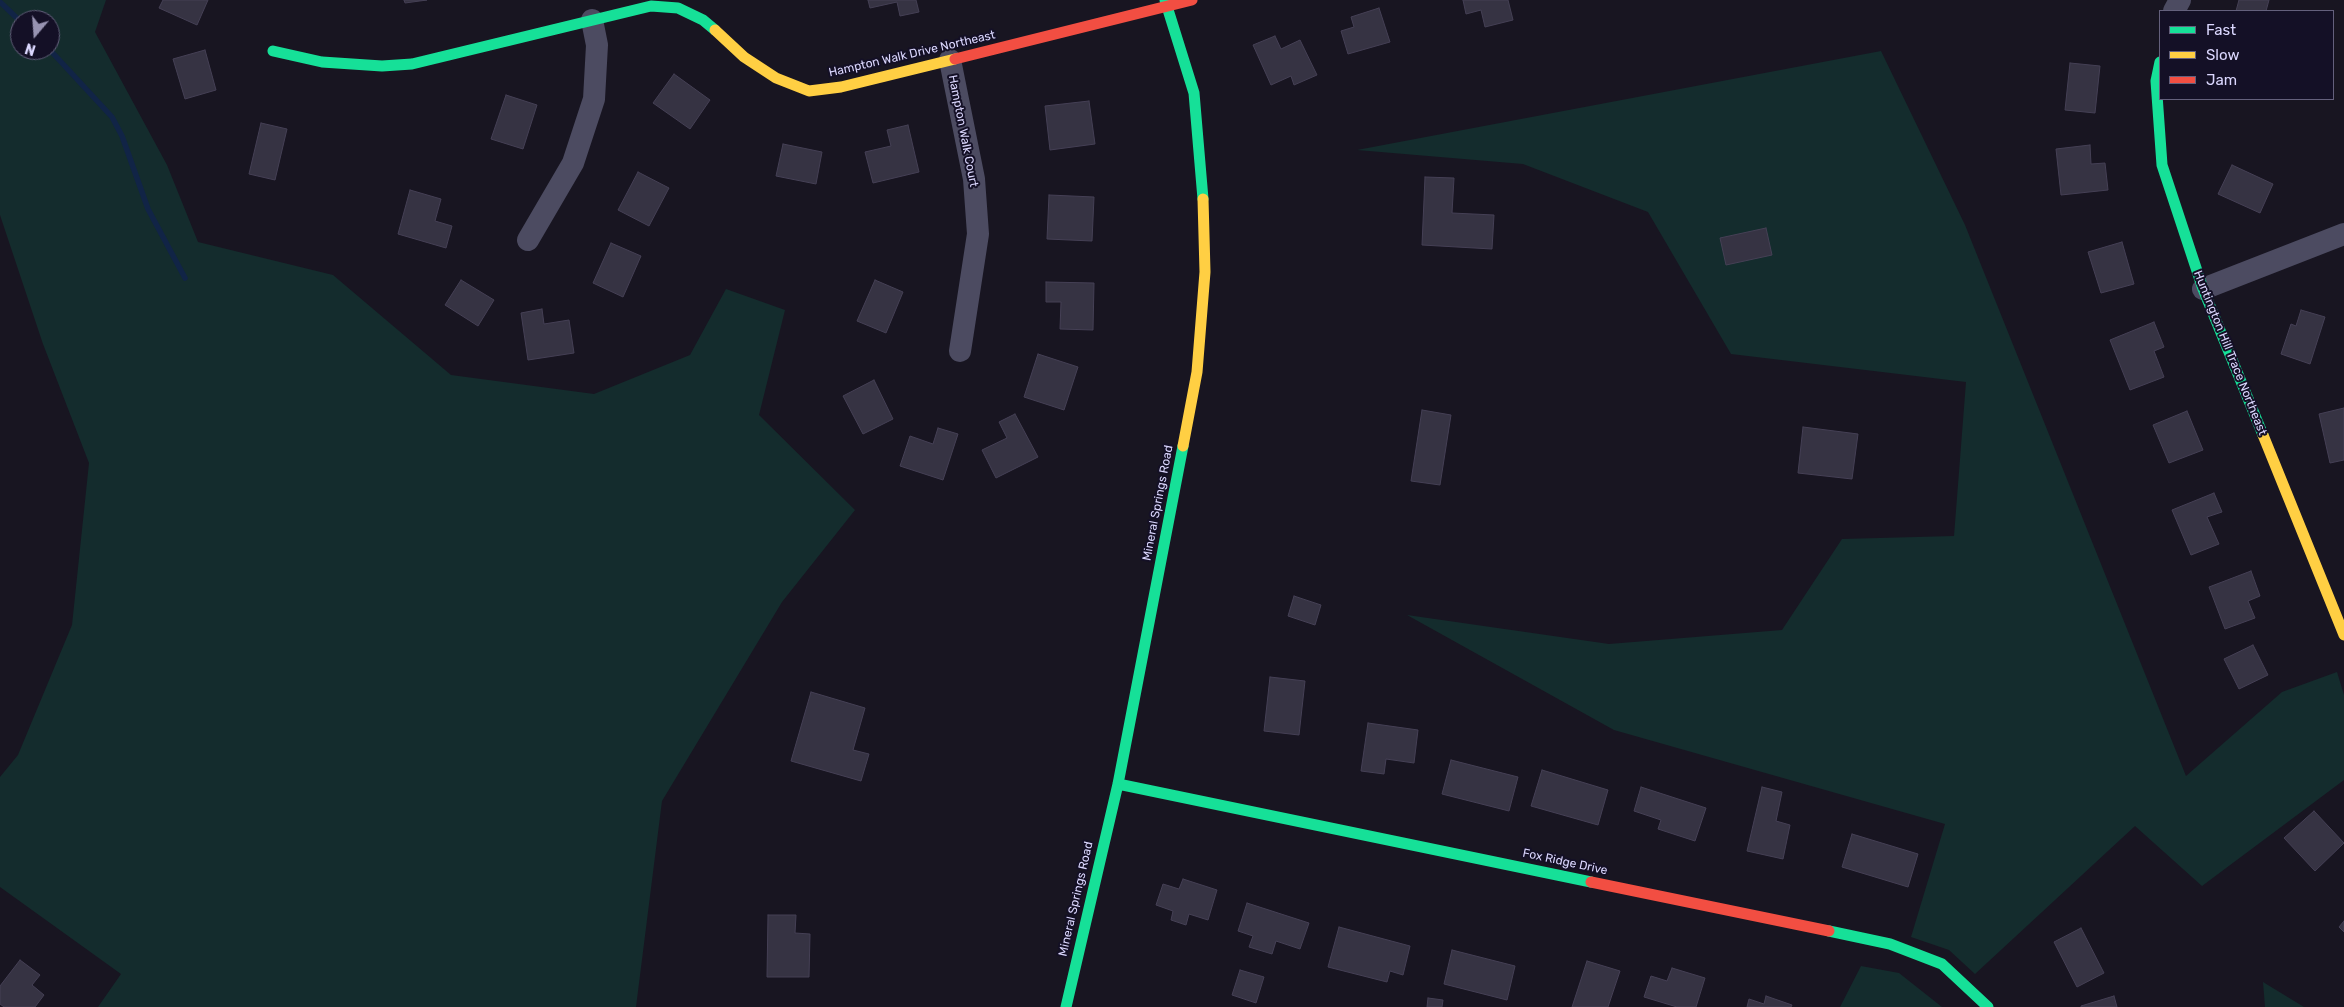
<!DOCTYPE html>
<style>
body{margin:0}
#map{position:relative;width:2344px;height:1007px;overflow:hidden;background:#181521;font-family:Rubik,sans-serif}
canvas{display:block}
.legend{position:absolute;left:2159px;top:10px;width:175px;height:90px;box-sizing:border-box;background:#141026;border:1px solid #64607c;margin:0;padding:6px 9px;list-style:none;font-size:15px;color:#dbd7fe}
.legend li{display:flex;align-items:center;gap:10px;height:25px}
.legend b{width:25px;border:1px solid #64607c}
.north{position:absolute;left:10px;top:10px;width:50px;height:50px;box-sizing:border-box;background:#141026;border:1px solid #64607c;border-radius:50%;rotate:198deg;font-size:14px;font-weight:700;line-height:20px;text-align:center;color:#dbd7fe}
.north::after{content:'';display:block;margin:auto;width:18px;height:22px;background:#9793b1;clip-path:polygon(50% 0,100% 100%,50% 72%,0 100%)}
</style>
<div id="map">
<canvas width="2344" height="1007"></canvas>
<ul class="legend">
<li><b style="height:6px;background:#16e098"></b>Fast</li>
<li><b style="height:6px;background:#ffcf43"></b>Slow</li>
<li><b style="height:6px;background:#f24e42"></b>Jam</li>
</ul>
<div class="north">N</div>
</div>
<script>
const c = document.querySelector('canvas').getContext('2d');
c.lineJoin = 'round';
function fill(path, color) {
  c.fillStyle = color;
  c.fill(path, 'evenodd');
}
function shape(rows) {
  const path = new Path2D();
  for (const r of rows) {
    path.moveTo(r[0], r[1]);
    for (let i = 2; i < r.length; i += 2) path.lineTo(r[i], r[i + 1]);
  }
  return path;
}
function strokePath(path, color, width, dash) {
  c.strokeStyle = color;
  c.lineWidth = width;
  c.lineCap = dash ? 'butt' : 'round';
  c.setLineDash(dash || []);
  c.stroke(path);
}
function label(font, color, halo, rows, align = 'center') {
  c.font = font + ' Rubik,sans-serif';
  c.lineWidth = 4;
  c.setLineDash([]);
  c.textBaseline = 'middle';
  c.strokeStyle = halo;
  c.fillStyle = color;
  for (const [text, x, y, turn = 0] of rows) {
    c.save();
    c.translate(x, y);
    c.rotate((+turn || 0) * Math.PI / 180);
    c.textAlign = isNaN(turn) ? turn : align;
    if (halo) c.strokeText(text, 0, 0);
    c.fillText(text, 0, 0);
    c.restore();
  }
}
const green = shape([
 [0,0,106,0,95,32,167,165,198,242,333,275,451,375,594,394,690,355,726,289,785,310,759,415,855,510,782,602,662,801,636,1007,98,1007,121,974,0,887,0,777,18,755,72,625,89,463,43,344,0,215],
 [20,20,50,20,50,50,20,50],
 [1881,51,1965,225,2186,776,2282,692,2337,672,2344,695,2344,780,2202,886,2135,826,1975,974,1949,950,1911,937,1945,824,1614,730,1407,615,1609,644,1782,630,1842,539,1954,536,1966,382,1731,354,1648,212,1523,164,1357,150],
 [1861,966,1899,973,1942,1007,1840,1007],
 [2263,982,2304,1007,2265,1007]
]);
const stream = shape([
 [0,2,20,21],
 [50,50,112,117,122,136,148,209,185,278]
]);
const building = shape([
 [163,0,208,0,197,25,159,8,163,0],
 [404,0,427,0,405,3,404,0],
 [868,0,916,0,919,12,900,16,897,2,870,8,868,0],
 [1463,0,1508,0,1513,20,1485,27,1481,10,1466,14,1463,0],
 [2239,0,2269,0,2266,11,2236,11,2239,0],
 [1379,8,1390,42,1348,54,1341,31,1354,27,1351,17,1379,8],
 [1275,36,1281,49,1300,40,1317,75,1294,85,1291,76,1271,85,1253,45,1275,36],
 [205,50,216,90,185,99,173,59,205,50],
 [2070,63,2100,66,2095,113,2065,110,2070,63],
 [674,74,710,100,690,129,653,103,674,74],
 [506,95,537,105,523,149,491,139,506,95],
 [1089,101,1095,144,1050,150,1045,106,1089,101],
 [261,123,287,129,275,180,249,174,261,123],
 [908,125,919,172,873,183,865,152,891,146,887,130,908,125],
 [783,144,822,152,816,184,776,176,783,144],
 [2090,145,2091,164,2105,163,2108,190,2061,195,2056,149,2090,145],
 [2232,165,2273,184,2260,213,2218,194,2232,165],
 [638,172,669,188,649,226,618,210,638,172],
 [1425,177,1454,178,1452,213,1494,215,1492,249,1422,245,1425,177],
 [410,190,441,199,435,221,452,226,446,248,398,234,410,190],
 [1049,195,1094,197,1092,241,1047,239,1049,195],
 [1766,228,1772,255,1726,265,1720,238,1766,228],
 [2122,242,2134,284,2101,293,2088,252,2122,242],
 [611,243,641,256,623,297,593,283,611,243],
 [461,280,494,300,478,326,445,305,461,280],
 [875,280,903,292,886,333,857,321,875,280],
 [1046,282,1094,283,1093,330,1060,329,1061,302,1046,302,1046,282],
 [542,309,544,324,569,320,574,353,528,360,521,313,542,309],
 [2301,310,2325,317,2310,364,2281,354,2291,324,2296,326,2301,310],
 [2154,322,2164,347,2154,351,2164,377,2130,390,2110,340,2154,322],
 [1038,354,1078,367,1064,410,1024,397,1038,354],
 [874,380,893,419,863,434,843,396,874,380],
 [2344,408,2344,460,2330,463,2319,414,2344,408],
 [1422,410,1451,415,1440,485,1411,481,1422,410],
 [2187,411,2203,450,2169,463,2153,425,2187,411],
 [1015,414,1038,457,996,478,982,450,1007,438,999,422,1015,414],
 [1803,427,1858,434,1852,479,1798,473,1803,427],
 [938,428,958,434,943,480,900,466,910,436,933,444,938,428],
 [2214,493,2222,512,2207,517,2219,544,2191,555,2172,510,2214,493],
 [2251,571,2260,596,2248,601,2255,618,2225,629,2209,587,2251,571],
 [1294,596,1321,605,1315,625,1288,616,1294,596],
 [2253,645,2268,675,2239,689,2224,659,2253,645],
 [1270,677,1305,681,1299,735,1264,731,1270,677],
 [811,692,865,708,853,750,869,754,861,781,791,761,811,692],
 [1368,723,1418,730,1414,763,1386,759,1384,774,1361,771,1368,723],
 [1451,760,1518,777,1509,811,1442,794,1451,760],
 [1542,770,1608,790,1598,825,1531,806,1542,770],
 [1641,787,1706,808,1695,841,1658,829,1661,820,1634,811,1641,787],
 [1762,787,1782,792,1776,821,1790,825,1783,859,1747,851,1762,787],
 [2314,811,2344,843,2315,871,2284,838,2314,811],
 [1852,834,1918,854,1908,887,1842,867,1852,834],
 [1183,879,1217,890,1208,920,1189,914,1186,925,1171,920,1173,911,1156,905,1163,884,1179,889,1183,879],
 [1247,903,1309,923,1300,949,1276,941,1272,954,1249,947,1253,936,1238,931,1247,903],
 [768,915,796,915,795,933,810,934,809,977,767,977,768,915],
 [2344,921,2344,932,2339,927,2344,921],
 [1339,927,1410,946,1403,975,1390,971,1387,982,1328,967,1339,927],
 [2081,928,2104,973,2077,987,2054,942,2081,928],
 [1452,950,1515,966,1507,1000,1444,984,1452,950],
 [20,960,40,975,32,985,44,995,35,1007,4,1007,0,1004,0,986,20,960],
 [1587,961,1620,971,1608,1007,1572,1007,1587,961],
 [1672,968,1705,978,1696,1007,1677,1007,1644,997,1651,976,1667,981,1672,968],
 [1240,970,1264,977,1256,1003,1232,995,1240,970],
 [1766,996,1792,1005,1791,1007,1747,1007,1749,999,1764,1004,1766,996],
 [2114,996,2117,1007,2081,1007,2081,1006,2114,996],
 [1428,998,1443,1000,1442,1007,1427,1007,1428,998]
]);
const street = shape([
 [2174,11,2180,0],
 [950,60,974,179,978,234,960,351],
 [528,240,573,163,594,99,597,45,592,20],
 [2203,289,2344,234]
]);
const fast = shape([
 [1165,0,1194,93,1203,199],
 [273,51,322,62,382,66,412,64,651,6,678,8,703,20,715,30],
 [2160,62,2156,81,2162,165,2203,289,2263,435],
 [1118,784,1591,882],
 [1829,931,1890,944,1942,964,1988,1007],
 [1066,1007,1118,784,1183,446]
]);
const slow = shape([
 [715,30,744,57,776,78,809,91,841,87,955,59],
 [2263,435,2344,635],
 [1183,446,1197,372,1205,272,1203,199]
]);
const jam = shape([
 [955,59,1192,0],
 [1591,882,1829,931]
]);
const streetNames = [
 ["Hampton Walk Drive Northeast",912,54,-13],
 ["Hampton Walk Court",963,131,79],
 ["Huntington Hill Trace Northeast",2230,353,68],
 ["Mineral Springs Road",1158,503,-79],
 ["Fox Ridge Drive",1565,862,12],
 ["Mineral Springs Road",1076,899,-77]
];
fill(green, '#142c2d');
strokePath(stream, '#112446', 5.5);
fill(building, '#363343');
strokePath(building, '#454055', 1);
strokePath(street, '#4c4b61', 22);
strokePath(fast, '#16e098', 11);
strokePath(slow, '#ffcf43', 11);
strokePath(jam, '#f24e42', 11);
label('12px', '#dbd7fe', '#141026', streetNames);
</script>
